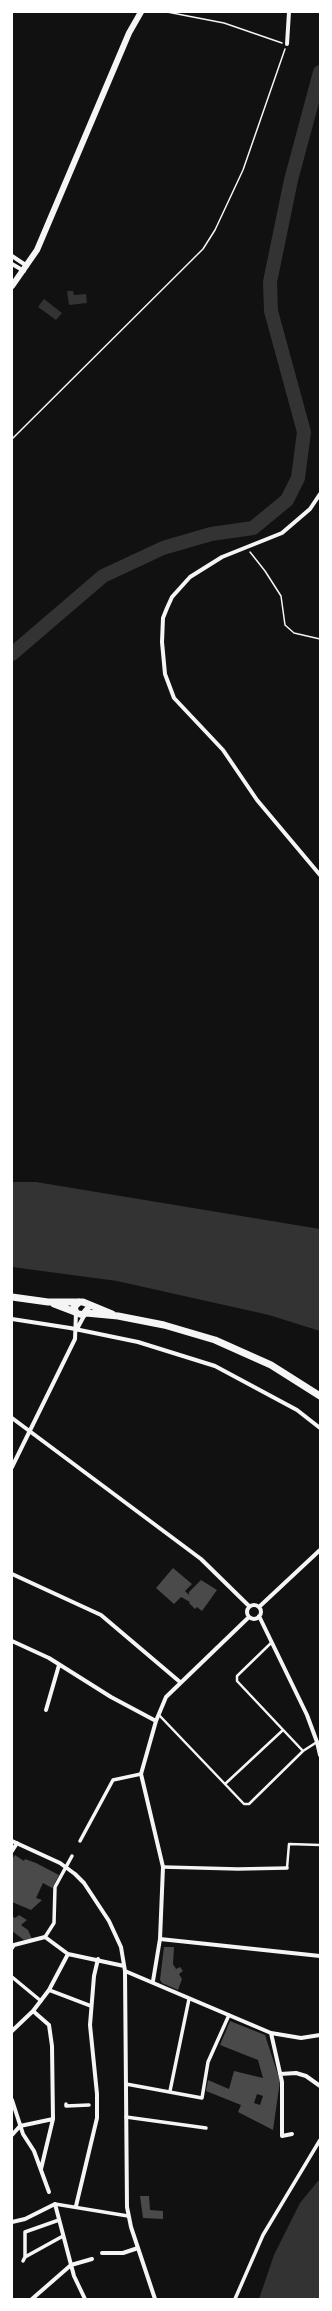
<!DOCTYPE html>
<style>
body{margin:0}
#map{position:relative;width:332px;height:2311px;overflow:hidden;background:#111;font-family:"Crimson Pro",serif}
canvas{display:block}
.frame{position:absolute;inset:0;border:13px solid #fff;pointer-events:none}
</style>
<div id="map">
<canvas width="332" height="2311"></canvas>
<div class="frame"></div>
</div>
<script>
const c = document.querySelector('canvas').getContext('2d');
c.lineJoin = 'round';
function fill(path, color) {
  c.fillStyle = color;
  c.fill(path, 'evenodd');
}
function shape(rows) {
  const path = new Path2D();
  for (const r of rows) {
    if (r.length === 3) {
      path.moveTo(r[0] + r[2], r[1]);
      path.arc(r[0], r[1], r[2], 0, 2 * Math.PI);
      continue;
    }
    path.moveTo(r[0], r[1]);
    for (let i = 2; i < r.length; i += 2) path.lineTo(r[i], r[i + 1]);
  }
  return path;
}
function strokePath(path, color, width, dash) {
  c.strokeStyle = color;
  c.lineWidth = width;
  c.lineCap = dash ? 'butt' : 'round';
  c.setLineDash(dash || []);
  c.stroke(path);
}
const water = shape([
 [67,291,73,291,74,295,86,294,87,303,69,305],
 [44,299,62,313,56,320,38,307],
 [12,1182,36,1182,320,1229,320,1331,269,1315,117,1281,12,1267],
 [318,2181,320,2181,320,2299,259,2299,274,2255,300,2203]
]);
const river = shape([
 [12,654,103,576,163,548,211,534,253,528,287,500,298,478,304,432,271,311,270,282,291,180,320,72]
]);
const building = shape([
 [173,1568,192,1584,185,1591,189,1595,189,1592,201,1580,217,1590,202,1611,197,1607,195,1609,189,1603,190,1602,181,1597,174,1604,156,1588],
 [15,1855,24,1861,25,1859,36,1863,59,1875,52,1888,43,1883,36,1898,42,1900,31,1910,12,1902,12,1859],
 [19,1915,27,1920,21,1925,28,1930,32,1939,24,1940,12,1931,12,1916,15,1918],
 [164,1947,174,1947,173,1964,176,1969,180,1967,183,1971,179,1974,182,1979,178,1990,162,1983,160,1980],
 [230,2021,265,2035,280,2081,273,2130,238,2112,241,2105,206,2091,208,2080,229,2089,234,2071,263,2078,258,2060,220,2045],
 [257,2094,263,2096,260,2105,254,2103],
 [140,2196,149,2196,150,2210,163,2211,163,2219,143,2218]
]);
const path = shape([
 [167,12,224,23,282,43],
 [12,439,203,249,215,230,243,170,285,49],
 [250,552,265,571,281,596,285,625,294,633,320,639]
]);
const service = shape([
 [271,1643,237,1676,237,1681,303,1751],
 [159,1715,244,1804,249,1804,303,1751,317,1742],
 [225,1784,283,1730],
 [287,1868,289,1844,320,1845]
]);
const pedestrian = shape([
 [80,1841,113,1780,141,1774],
 [163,1867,238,1869,287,1868],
 [45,1937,54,1923,55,1887,72,1856],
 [12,1977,41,2001],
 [126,2084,202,2098,208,2062,229,2015],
 [170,2091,189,1999],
 [66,2104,66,2106,89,2105],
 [126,2117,206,2128],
 [55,2204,128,2216],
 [25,2257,63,2236],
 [23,2261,25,2257,25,2232,59,2220],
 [235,2299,263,2235,320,2140]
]);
const minor = shape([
 [287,44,289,12],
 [12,256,27,266],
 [12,264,24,271],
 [320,494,310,509,282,533,222,557,190,577,172,597,167,608,163,618,162,642,165,674,174,698,223,750,257,800,320,875],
 [12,1319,70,1328,138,1342,215,1366,297,1410,320,1428],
 [77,1329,85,1314],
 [12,1418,201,1559,249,1606],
 [12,1467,75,1339,76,1313],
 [12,1574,101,1615,180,1682],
 [254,1612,7],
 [259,1607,320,1550],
 [259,1616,307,1715,317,1742,320,1755],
 [12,1641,49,1658,111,1697,156,1721],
 [46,1710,59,1665],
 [12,1841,60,1863,75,1874,84,1883,109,1921,121,1947,125,1971,127,2207,131,2227,155,2299],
 [12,1851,17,1843],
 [160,1939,320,1956],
 [12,1948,14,1945,45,1937,68,1954,124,1966],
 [125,1971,271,2033,301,2038,320,2035],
 [153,1981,160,1939,163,1867,141,1774,156,1721,166,1697,249,1617],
 [49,1990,91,2006],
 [33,2011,49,2025,52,2046,53,2119,41,2169],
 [12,2031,33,2011,49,1990,68,1954],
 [271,2033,282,2082,282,2136,292,2134],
 [280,2074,296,2073,306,2076,320,2086],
 [12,2100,23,2134,34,2151,49,2192],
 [20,2126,53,2119],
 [12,2135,20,2126],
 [76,2206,97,2118,97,2094,90,2025,94,1976,98,1959],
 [12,2222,25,2219,55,2204,74,2276,85,2299],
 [102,2253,123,2253,138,2248],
 [32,2299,71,2265,92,2259]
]);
const secondary = shape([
 [12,286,37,250,129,33,141,12]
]);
const primary = shape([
 [12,1297,48,1302,83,1302,112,1314],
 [79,1302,74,1307,76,1313,83,1315,87,1310],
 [54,1304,75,1312],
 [86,1313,118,1316,164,1325,215,1340,271,1365,320,1396]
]);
fill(water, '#333');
strokePath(river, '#333', 14);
fill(building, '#4a4a4a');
strokePath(path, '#f5f5f5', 1.5);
strokePath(service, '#f5f5f5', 2.5);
strokePath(pedestrian, '#f5f5f5', 3.5);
strokePath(minor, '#f5f5f5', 4);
strokePath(secondary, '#f5f5f5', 6);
strokePath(primary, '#f5f5f5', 7);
</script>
